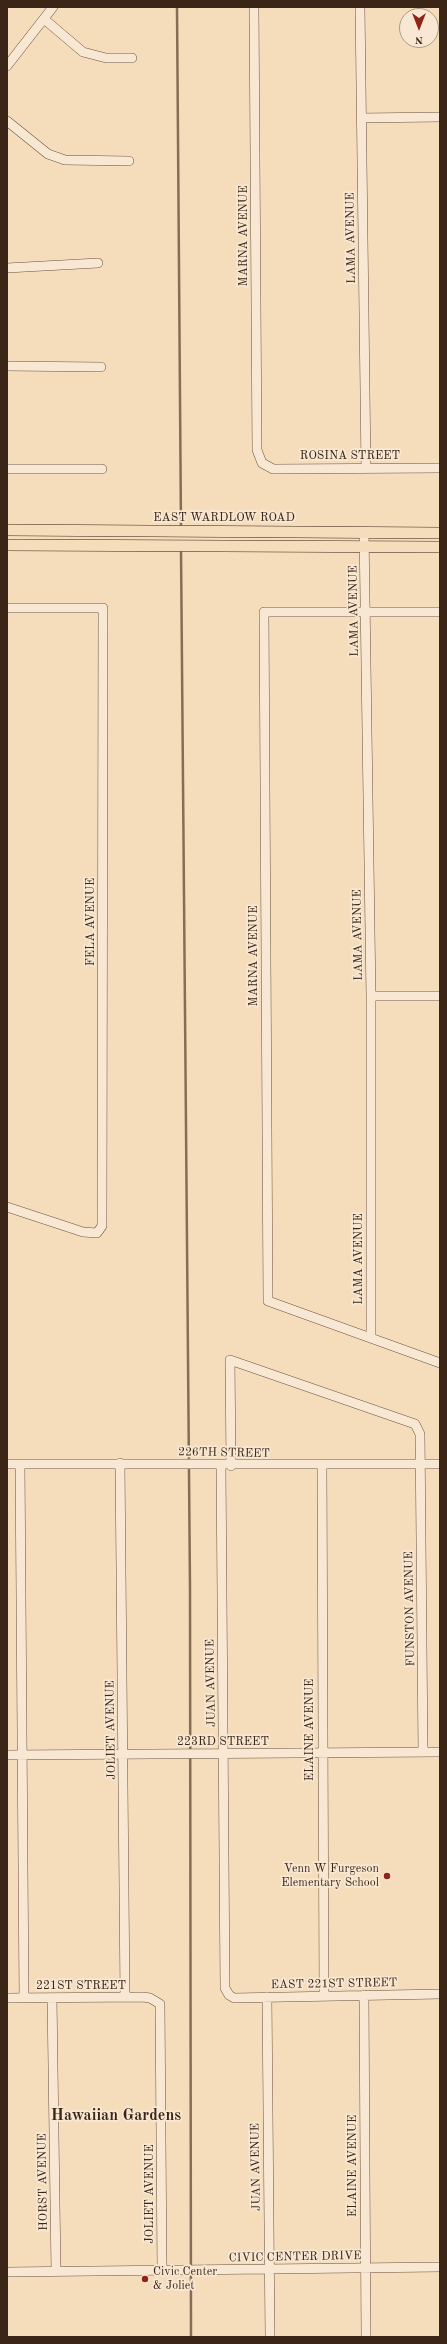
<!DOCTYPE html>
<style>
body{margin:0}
#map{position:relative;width:447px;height:2344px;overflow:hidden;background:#f5dcbb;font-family:"Old Standard TT",serif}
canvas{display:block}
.frame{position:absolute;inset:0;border:8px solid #3b2516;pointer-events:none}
.north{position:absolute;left:399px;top:8px;width:40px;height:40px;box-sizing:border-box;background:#f8e8d3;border:1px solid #ac9a87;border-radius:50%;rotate:180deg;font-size:11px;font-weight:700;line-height:16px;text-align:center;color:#3b2516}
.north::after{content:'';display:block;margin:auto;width:14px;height:18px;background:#8f2418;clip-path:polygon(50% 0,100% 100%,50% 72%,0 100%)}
</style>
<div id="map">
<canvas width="447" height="2344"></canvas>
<div class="frame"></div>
<div class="north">N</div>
</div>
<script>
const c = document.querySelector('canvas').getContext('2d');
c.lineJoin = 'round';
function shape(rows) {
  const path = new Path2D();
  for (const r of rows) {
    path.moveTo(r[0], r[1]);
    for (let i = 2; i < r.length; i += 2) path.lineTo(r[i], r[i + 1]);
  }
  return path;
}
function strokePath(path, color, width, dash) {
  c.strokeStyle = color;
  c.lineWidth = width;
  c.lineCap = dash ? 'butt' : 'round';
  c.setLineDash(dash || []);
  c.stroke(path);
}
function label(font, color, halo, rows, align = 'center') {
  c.font = font + ' "Old Standard TT",serif';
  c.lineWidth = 3.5;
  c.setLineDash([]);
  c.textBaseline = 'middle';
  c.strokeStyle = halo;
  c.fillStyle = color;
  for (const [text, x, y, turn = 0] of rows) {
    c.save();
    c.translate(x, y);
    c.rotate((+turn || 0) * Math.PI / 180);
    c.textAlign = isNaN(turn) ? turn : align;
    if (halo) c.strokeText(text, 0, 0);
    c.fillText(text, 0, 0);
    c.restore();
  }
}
const stream = shape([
 [177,7,181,529],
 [181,550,190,1588,191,2337]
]);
const minor = shape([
 [254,7,257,450,262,463,273,469,440,468],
 [360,7,366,468],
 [44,19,83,52,106,58,132,58],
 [7,66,53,7],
 [361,118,440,117],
 [7,121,48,154,65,160,129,161],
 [7,268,98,263],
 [7,366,101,367],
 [7,469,102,469],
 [364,532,371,996,371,1338],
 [7,608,103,608,102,1226,97,1233,83,1232,7,1207],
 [440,612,264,612,268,1301,440,1363],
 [371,996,440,996],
 [120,1463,125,1997],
 [7,1464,440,1464],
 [20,1464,24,1998],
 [322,1465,324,1995],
 [221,1466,225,1988,229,1995,234,1998,440,1994],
 [231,1466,230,1360,415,1424,420,1434,423,1752],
 [7,1755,440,1752],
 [364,1995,366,2337],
 [267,1997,270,2337],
 [7,1998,143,1997,150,1998,160,2004,162,2270],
 [52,1998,56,2271],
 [7,2272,440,2267]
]);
const major = shape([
 [7,530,440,533],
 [7,545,440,547]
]);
const markers = [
 [387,1876,4,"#8f2418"],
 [145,2279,4,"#8f2418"]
];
const streetNames = [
 ["MARNA AVENUE",244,236,-90],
 ["LAMA AVENUE",351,238,-91],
 ["ROSINA STREET",350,456],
 ["EAST WARDLOW ROAD",224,518],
 ["LAMA AVENUE",354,611,-91],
 ["FELA AVENUE",91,922,-90],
 ["LAMA AVENUE",358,935,-91],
 ["MARNA AVENUE",254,956,-90],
 ["LAMA AVENUE",359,1259,-90],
 ["226TH STREET",224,1453,1],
 ["FUNSTON AVENUE",410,1609,-91],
 ["JUAN AVENUE",211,1683,-91],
 ["JOLIET AVENUE",111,1730,-91],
 ["ELAINE AVENUE",310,1730,-90],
 ["223RD STREET",223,1742],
 ["EAST 221ST STREET",334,1984,-1],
 ["221ST STREET",81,1986],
 ["ELAINE AVENUE",353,2166,-90],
 ["JUAN AVENUE",256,2167,-91],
 ["HORST AVENUE",43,2182,-91],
 ["JOLIET AVENUE",150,2194,-90],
 ["CIVIC CENTER DRIVE",295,2257,-1]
];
const poiNames = [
 ["Venn W Furgeson",379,1869],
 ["Elementary School",379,1883],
 ["Civic Center",153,2272,"left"],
 ["& Joliet",153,2286,"left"]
];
const districtNames = [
 ["Hawaiian Gardens",116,2116]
];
strokePath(stream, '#856e57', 2.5);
strokePath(minor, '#6a533f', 10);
strokePath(major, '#3b2516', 12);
strokePath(minor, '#f8e8d3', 9);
strokePath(major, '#f5dcbb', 11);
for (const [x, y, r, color] of markers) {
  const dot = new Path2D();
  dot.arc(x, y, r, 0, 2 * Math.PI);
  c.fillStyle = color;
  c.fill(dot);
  strokePath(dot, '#f8e8d3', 1.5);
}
label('12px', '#3b2516', '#f8e8d3', streetNames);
label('12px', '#3b2516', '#f8e8d3', poiNames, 'right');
label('bold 16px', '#3b2516', '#f8e8d3', districtNames);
</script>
